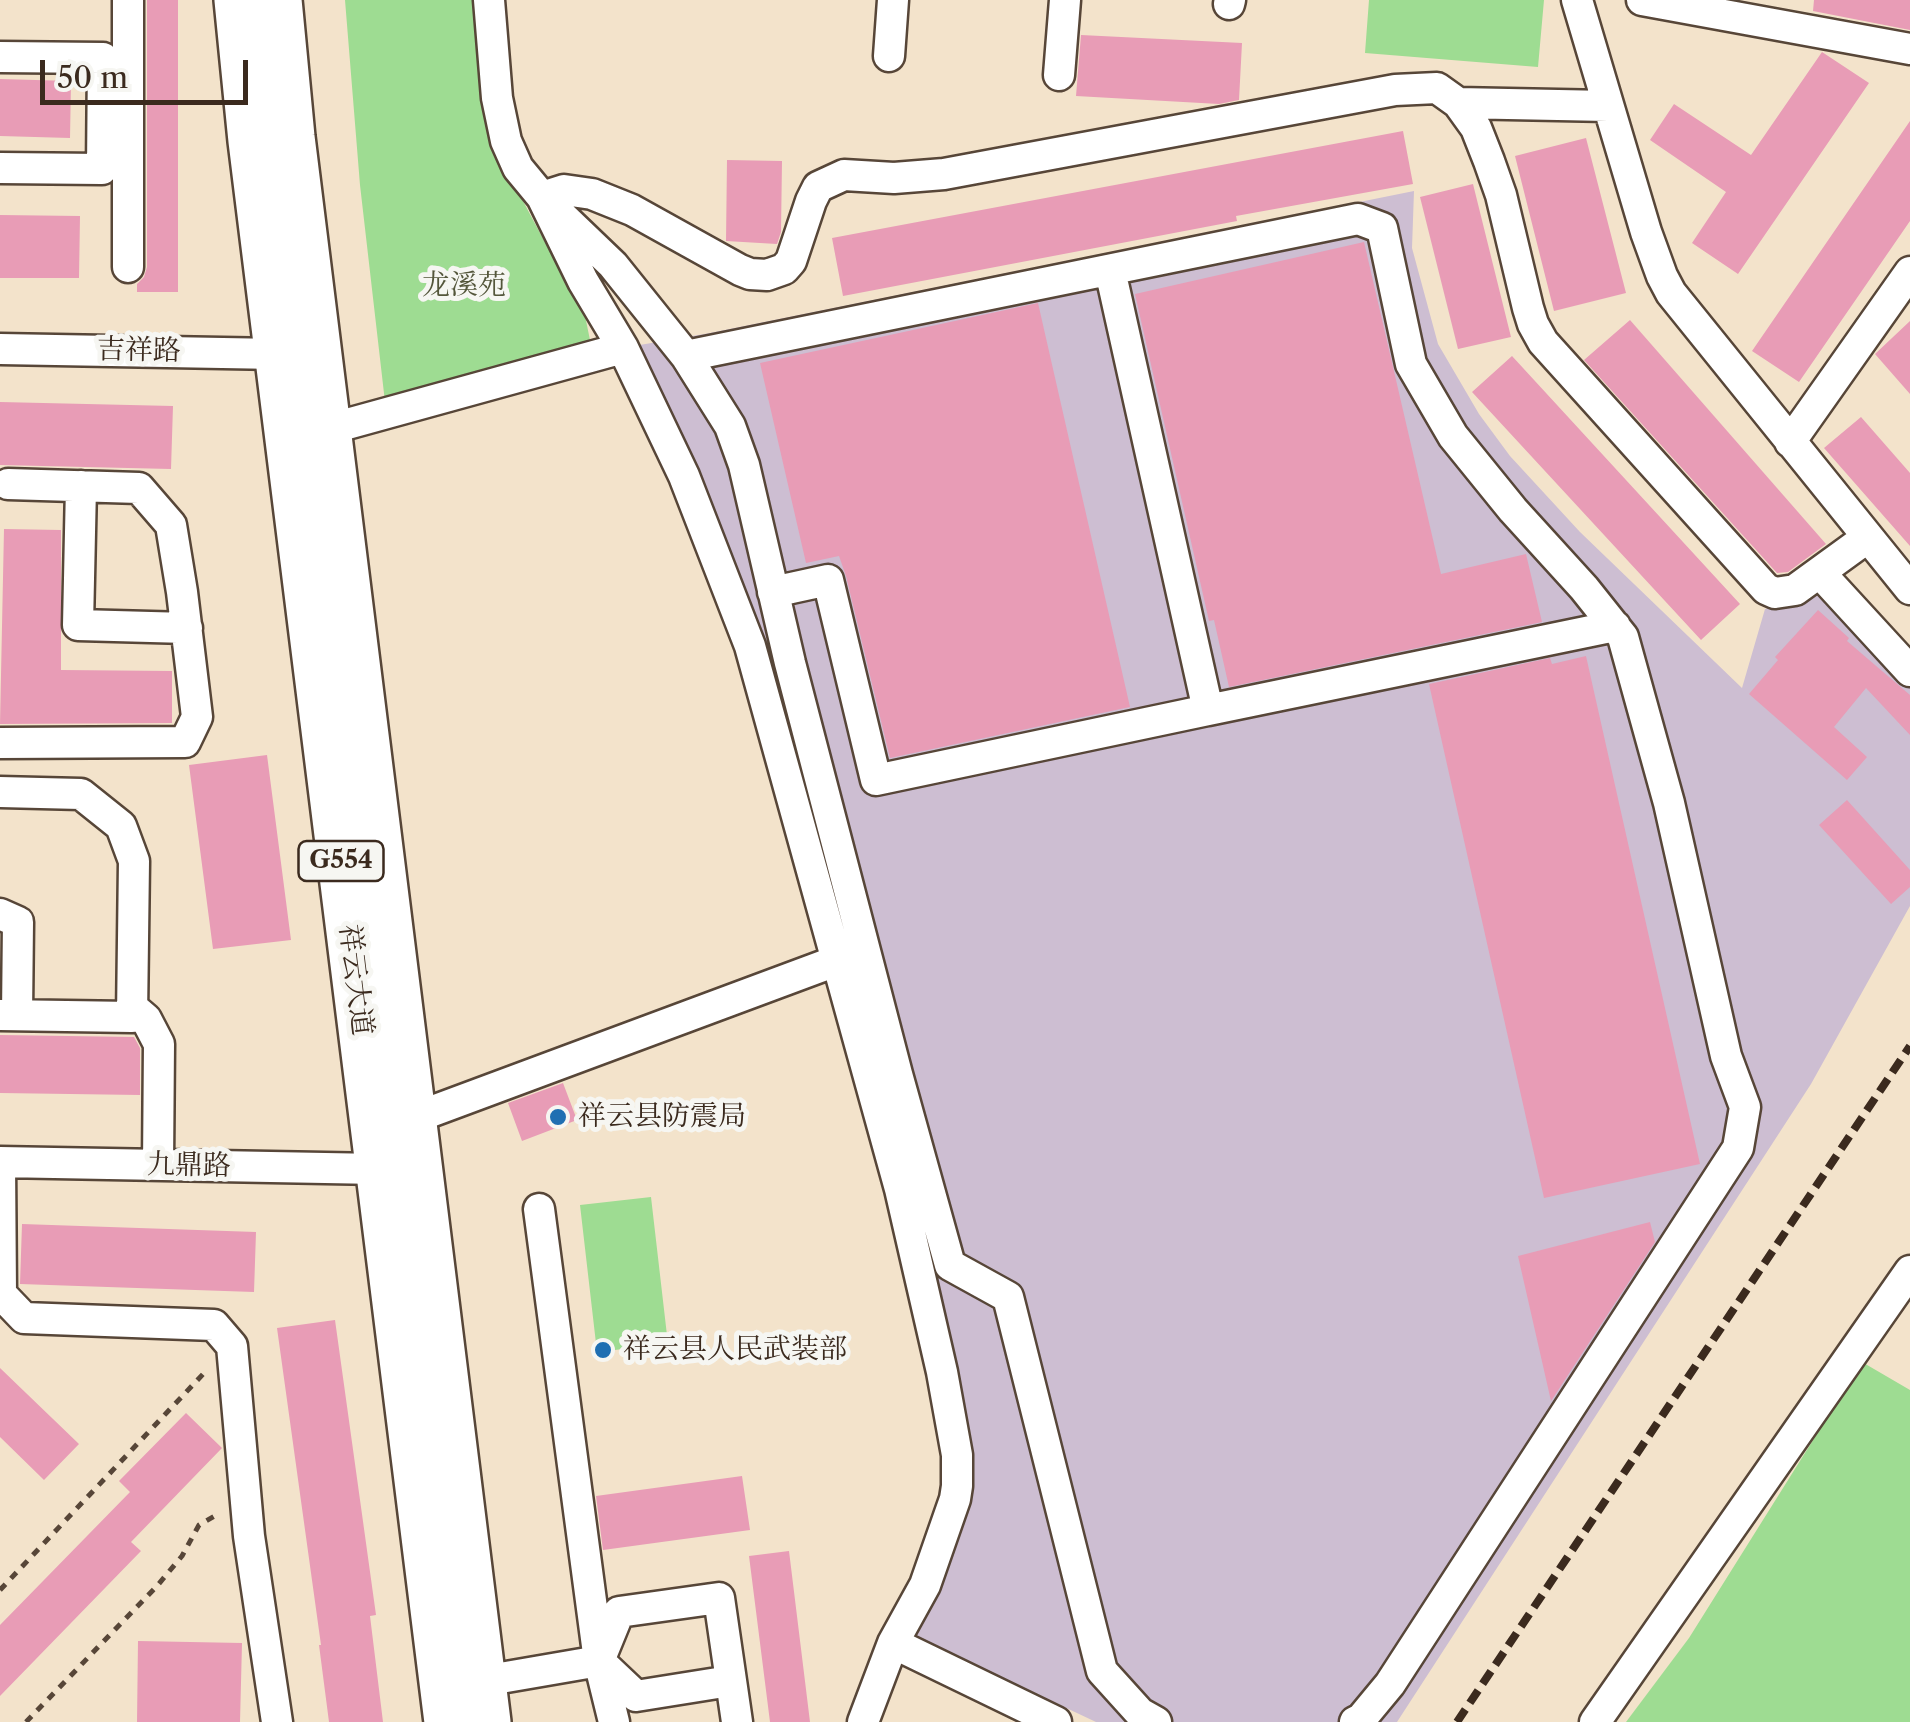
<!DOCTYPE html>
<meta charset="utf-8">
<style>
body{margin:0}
#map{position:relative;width:1910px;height:1722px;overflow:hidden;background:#f3e3cb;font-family:"Libre Caslon Text",serif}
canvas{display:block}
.scale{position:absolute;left:40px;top:60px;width:208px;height:45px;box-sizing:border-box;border:5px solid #3b2a1e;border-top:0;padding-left:12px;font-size:30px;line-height:35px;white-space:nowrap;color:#3b2a1e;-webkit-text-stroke:8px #f6f6f2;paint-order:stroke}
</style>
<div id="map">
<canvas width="1910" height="1722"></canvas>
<div class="scale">50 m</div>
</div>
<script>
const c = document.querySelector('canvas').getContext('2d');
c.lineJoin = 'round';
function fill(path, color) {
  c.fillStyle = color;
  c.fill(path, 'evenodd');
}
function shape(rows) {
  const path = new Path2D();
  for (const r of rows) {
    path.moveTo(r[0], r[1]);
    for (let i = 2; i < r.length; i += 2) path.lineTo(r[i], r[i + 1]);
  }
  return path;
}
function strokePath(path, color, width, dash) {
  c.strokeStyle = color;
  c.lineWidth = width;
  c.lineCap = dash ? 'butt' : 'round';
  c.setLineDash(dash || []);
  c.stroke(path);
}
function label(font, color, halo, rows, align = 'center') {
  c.font = font + ' "Libre Caslon Text","Noto Serif SC",serif';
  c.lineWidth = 10;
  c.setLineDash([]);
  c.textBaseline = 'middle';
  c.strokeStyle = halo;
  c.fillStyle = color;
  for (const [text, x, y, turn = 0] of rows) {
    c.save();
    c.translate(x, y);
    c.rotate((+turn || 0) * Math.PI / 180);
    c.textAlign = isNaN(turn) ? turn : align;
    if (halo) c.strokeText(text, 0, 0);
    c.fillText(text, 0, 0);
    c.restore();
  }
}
const industrial = shape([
 [1414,191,1412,248,1438,344,1479,414,1510,456,1580,532,1742,688,1765,609,1821,594,1910,687,1910,906,1811,1084,1397,1722,1096,1722,916,1637,965,1497,826,893,628,347,710,333]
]);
const green = shape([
 [345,0,480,0,490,139,565,280,583,306,590,340,589,347,385,402,360,185],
 [1369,0,1544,0,1538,67,1365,53],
 [651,1197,668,1344,597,1352,580,1205],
 [1862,1362,1910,1390,1910,1722,1626,1722,1689,1638]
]);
const building = shape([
 [147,0,178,0,178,292,137,292,137,284,144,277,147,267],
 [1814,0,1910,0,1910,30,1813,11],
 [1081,35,1242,43,1239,100,1219,104,1076,96],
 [1822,52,1869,83,1738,274,1692,243,1726,192,1650,140,1674,104,1751,155],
 [0,79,71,81,70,138,0,136],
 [1910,121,1910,221,1799,382,1752,351],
 [1403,131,1413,184,1236,216,1237,221,843,296,832,238],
 [1586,138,1626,293,1554,311,1515,156],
 [727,160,782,161,781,232,777,244,726,241],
 [1473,184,1511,337,1458,349,1420,197],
 [0,215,80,216,79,278,0,278],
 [1364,242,1441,574,1526,554,1542,622,1229,687,1214,620,1209,621,1135,294],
 [1038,303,1130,707,890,758,846,576,839,556,806,563,760,363],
 [1630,320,1826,544,1788,572,1777,573,1584,360],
 [1910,321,1910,394,1875,354],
 [1512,356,1740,604,1701,640,1472,392],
 [0,402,173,406,171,469,0,465],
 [1861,417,1910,473,1910,546,1824,448],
 [4,529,61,530,61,670,172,671,172,723,0,724],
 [1818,610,1849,638,1847,641,1910,695,1910,735,1866,688,1834,727,1867,757,1847,780,1749,694,1778,660,1775,657],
 [1586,656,1700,1164,1544,1198,1429,684,1550,658,1552,664],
 [267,755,291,940,213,949,189,765],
 [1847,800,1910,870,1910,887,1891,904,1819,825],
 [0,1035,134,1037,140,1048,140,1095,0,1093],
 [563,1083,577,1120,522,1141,508,1103],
 [1650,1222,1655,1242,1551,1401,1518,1256],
 [22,1224,256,1232,254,1292,20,1284],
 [335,1320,376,1615,370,1616,383,1722,329,1722,319,1645,321,1645,277,1328],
 [0,1368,79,1444,44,1480,0,1437],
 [186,1413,222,1448,131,1542,141,1551,0,1696,0,1625,130,1492,119,1481],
 [742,1476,750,1530,603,1550,596,1496],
 [789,1551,810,1722,770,1722,749,1556],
 [138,1641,242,1643,240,1722,137,1722]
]);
const path = shape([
 [0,1590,205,1372],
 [26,1722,157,1586,182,1556,199,1525,220,1513]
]);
const minor = shape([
 [128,0,128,267],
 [489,0,497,98,506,141,518,168,542,197,583,281,623,348,684,476,750,646,900,1189,942,1372,957,1455,957,1486,955,1499,925,1585,893,1643,863,1722],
 [1577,0,1646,232,1662,276,1671,293,1910,589],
 [1642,0,1910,49],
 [1229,4,1230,0],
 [889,56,893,0],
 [0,57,103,58,102,169,0,168],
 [1059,75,1065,0],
 [1458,103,1476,128,1489,161,1501,195,1528,308,1533,324,1543,342,1766,589,1775,593,1795,590,1868,537],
 [1110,270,1208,710,1615,626],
 [0,349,278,354],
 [686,356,1358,219,1382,228,1411,364,1453,436,1513,510,1584,588,1623,637,1669,803,1726,1056,1745,1107,1738,1148,1390,1684,1361,1719,1355,1722],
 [329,429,623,348],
 [1790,442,1910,272],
 [81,486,78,625,187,628],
 [1820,573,1910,671],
 [773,592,828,580,876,780,1208,710],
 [0,743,185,742,197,717,182,592,171,525,139,488,8,484],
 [0,792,81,794,121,826,134,861,132,1017,0,1015],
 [0,914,18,922,17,1015],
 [132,1007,146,1019,159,1044,158,1165],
 [414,1118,836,961],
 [0,1162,1,1294,24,1318,214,1325,232,1346,249,1536,277,1722],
 [0,1162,379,1169],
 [539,1209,599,1661,614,1722],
 [893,1643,1056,1722],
 [483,1681,599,1661],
 [730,1681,636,1696,599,1661,619,1612,719,1598,737,1722],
 [1156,1722,1140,1713,1102,1671,1008,1297,950,1265,897,1074,790,663,744,465,730,426,686,356,613,265,542,197,564,190,592,194,632,210,740,270,750,274,767,275,784,269,791,261,811,201,818,187,844,175,894,178,944,174,1395,90,1437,88,1458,103,1608,106],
 [1595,1722,1910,1271]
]);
const highway = shape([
 [237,0,251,141,447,1722],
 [279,0,292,137,488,1722]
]);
const rail = shape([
 [1457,1722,1910,1046]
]);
const markers = [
 [558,1117,10,"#1f6fb2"],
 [603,1350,10,"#1f6fb2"]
];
const shields = [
 [341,861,85]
];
const shieldNames = [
 ["G554",341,861]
];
const parkNames = [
 ["龙溪苑",464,286]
];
const streetNames = [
 ["吉祥路",139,351,1],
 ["祥云大道",355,980,83],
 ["九鼎路",189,1166,1]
];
const poiNames = [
 ["祥云县防震局",578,1117],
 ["祥云县人民武装部",623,1350]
];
fill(industrial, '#cdbed2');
fill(green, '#9edc92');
fill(building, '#e89cb6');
strokePath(minor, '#574638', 35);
strokePath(highway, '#574638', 50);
strokePath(path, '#574638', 5, [8, 8]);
strokePath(minor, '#fff', 30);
strokePath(highway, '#fff', 45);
strokePath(rail, '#3b2a1e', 8, [15, 8]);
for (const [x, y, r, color] of markers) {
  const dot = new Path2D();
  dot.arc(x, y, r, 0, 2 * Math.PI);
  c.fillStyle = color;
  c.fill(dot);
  strokePath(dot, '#f6f6f2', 4);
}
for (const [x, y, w] of shields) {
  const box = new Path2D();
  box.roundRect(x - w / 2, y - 20, w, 40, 8);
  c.fillStyle = '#f6f6f2';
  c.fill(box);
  strokePath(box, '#3b2a1e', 2.5);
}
label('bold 25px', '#3b2a1e', null, shieldNames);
label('28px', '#54563b', '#f6f6f2', parkNames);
label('28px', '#3b2a1e', '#f6f6f2', streetNames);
label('28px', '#3b2a1e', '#f6f6f2', poiNames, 'left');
</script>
